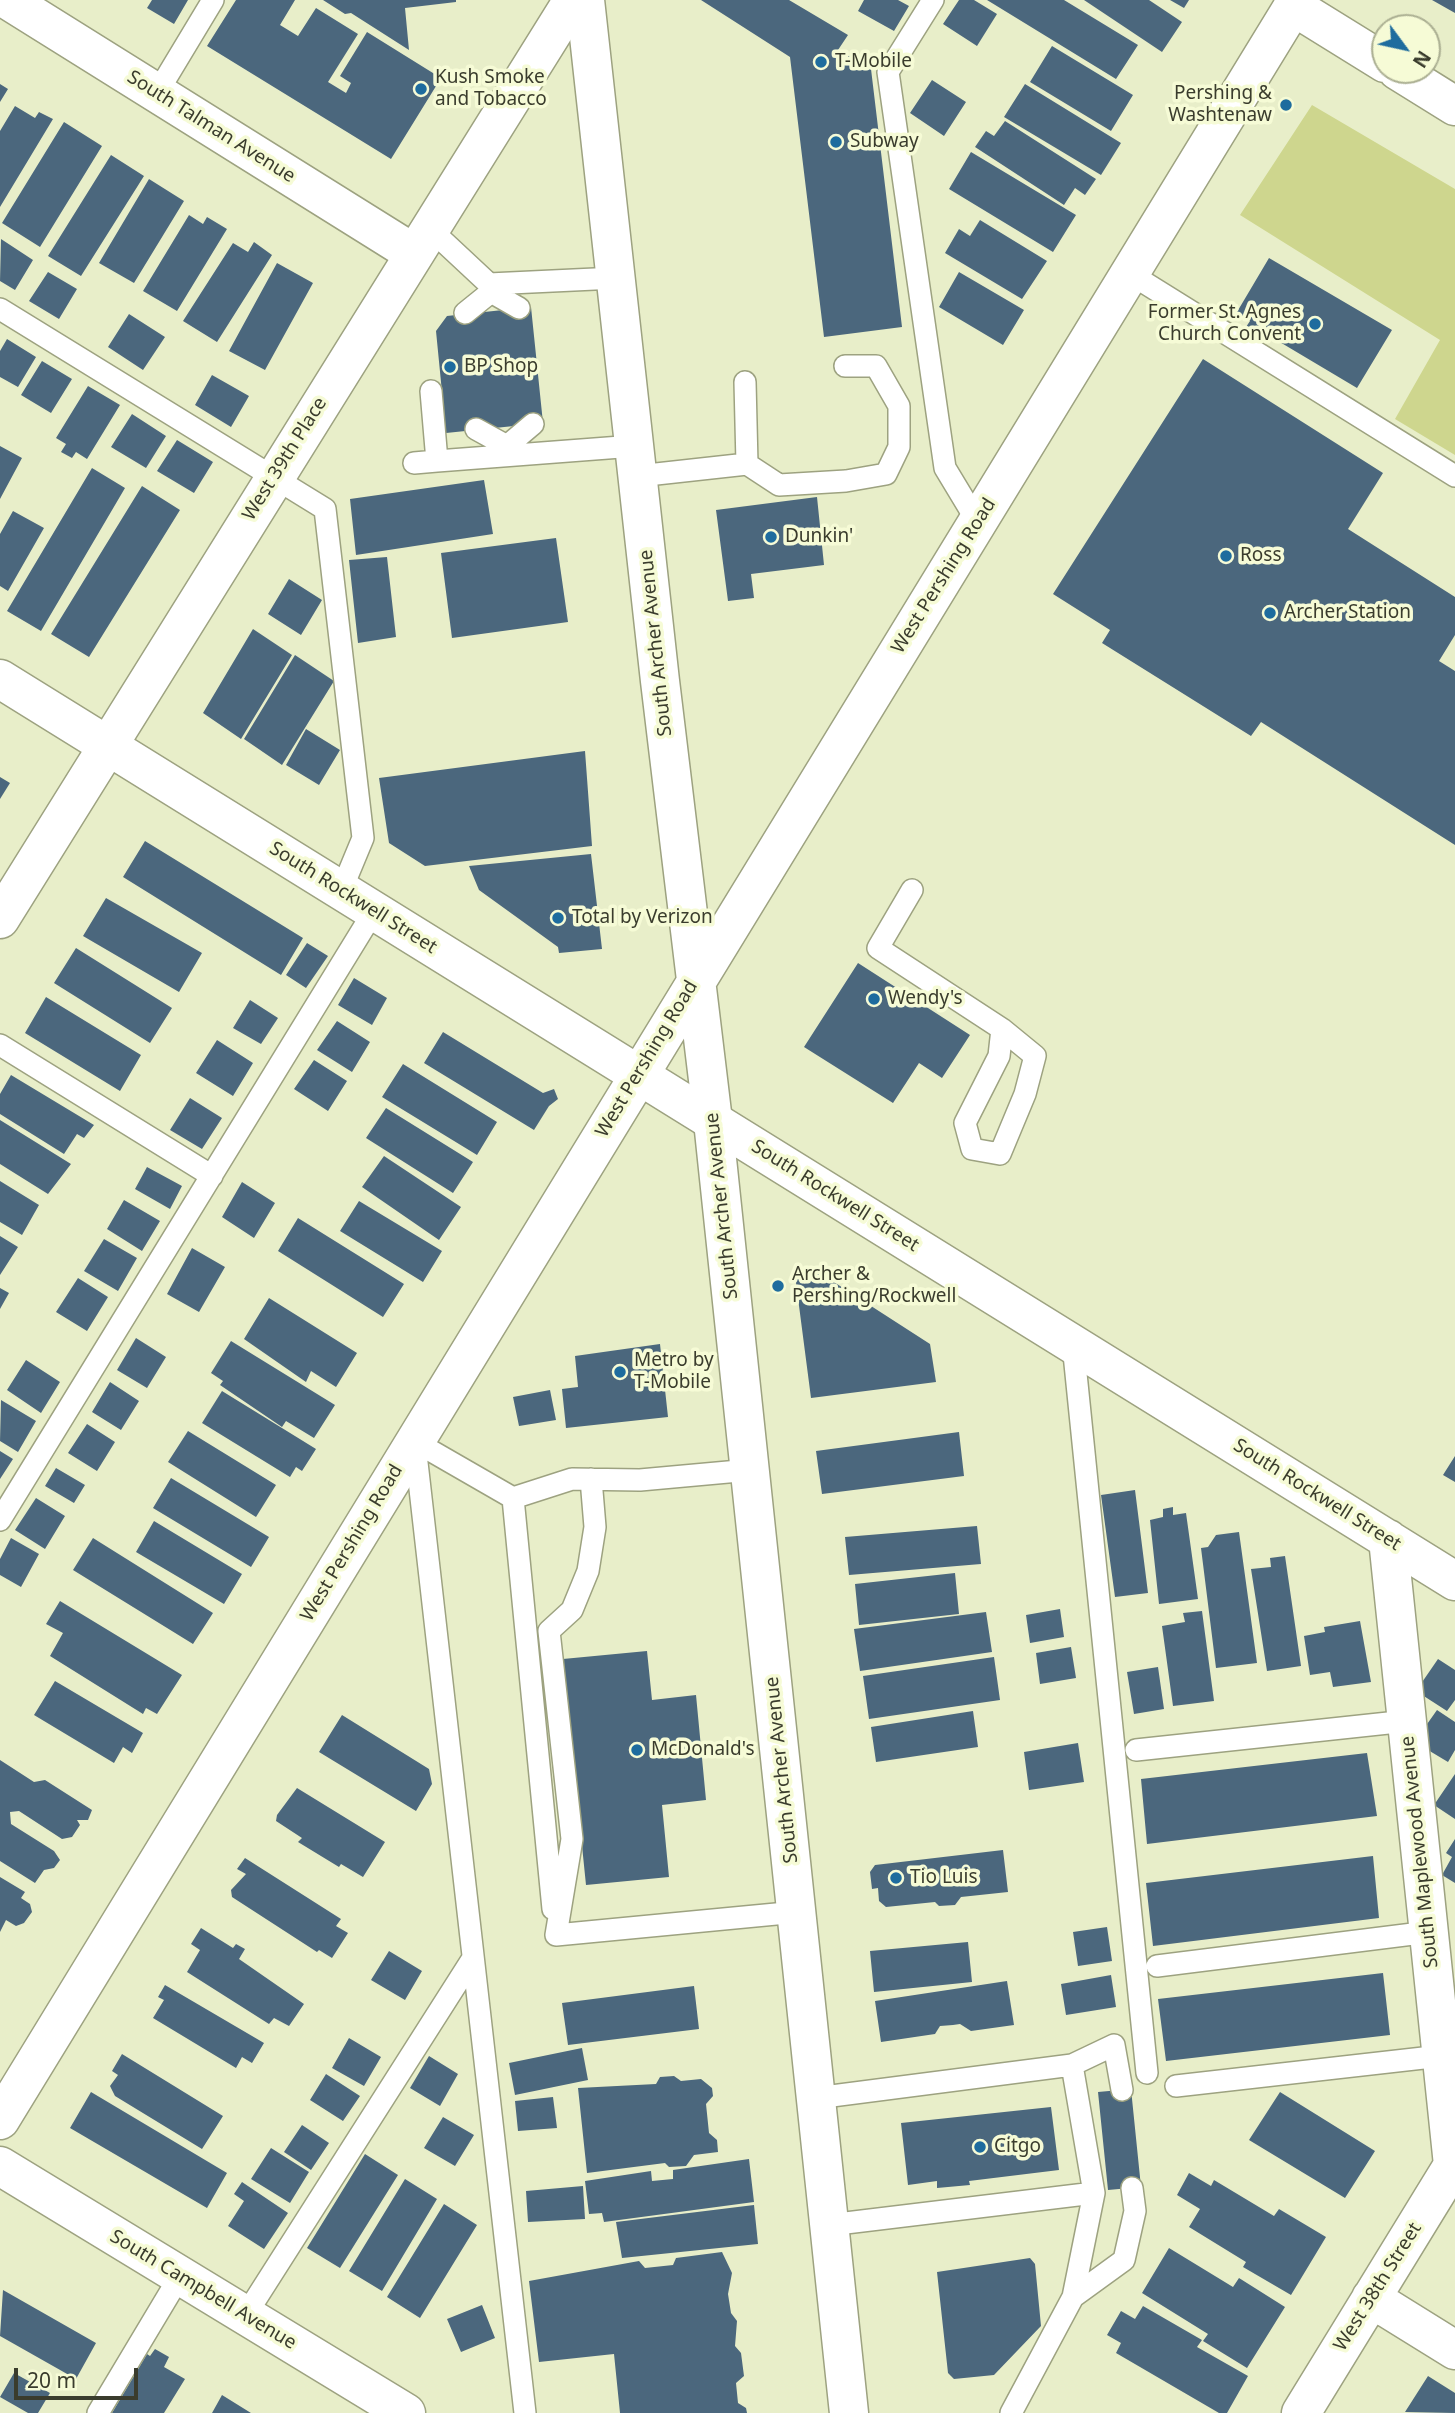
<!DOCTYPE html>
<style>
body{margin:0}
#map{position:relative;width:1455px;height:2413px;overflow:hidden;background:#e8eec9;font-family:"Noto Sans",sans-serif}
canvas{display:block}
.north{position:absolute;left:1371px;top:14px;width:70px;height:70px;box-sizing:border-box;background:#f6fbd6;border:2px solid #abaf92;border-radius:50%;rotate:123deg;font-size:19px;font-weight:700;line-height:28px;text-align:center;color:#3a3c2d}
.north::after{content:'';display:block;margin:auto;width:24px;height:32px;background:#1e6c9e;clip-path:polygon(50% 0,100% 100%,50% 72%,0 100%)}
.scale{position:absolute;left:14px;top:2368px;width:124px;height:32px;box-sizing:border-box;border:4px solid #3a3c2d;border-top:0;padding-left:9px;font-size:21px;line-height:24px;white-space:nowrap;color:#3a3c2d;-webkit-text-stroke:5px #f6fbd6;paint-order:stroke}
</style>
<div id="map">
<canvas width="1455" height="2413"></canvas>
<div class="north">N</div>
<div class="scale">20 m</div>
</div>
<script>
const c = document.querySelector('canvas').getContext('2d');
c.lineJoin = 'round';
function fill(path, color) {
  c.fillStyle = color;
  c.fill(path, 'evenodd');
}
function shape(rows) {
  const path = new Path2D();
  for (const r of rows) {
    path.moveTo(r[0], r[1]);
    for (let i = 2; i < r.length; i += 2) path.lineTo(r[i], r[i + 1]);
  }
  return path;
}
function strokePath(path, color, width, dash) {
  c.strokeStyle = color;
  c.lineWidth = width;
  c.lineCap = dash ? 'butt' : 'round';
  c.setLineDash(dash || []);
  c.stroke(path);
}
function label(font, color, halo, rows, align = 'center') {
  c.font = font + ' "Noto Sans",sans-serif';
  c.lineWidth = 7;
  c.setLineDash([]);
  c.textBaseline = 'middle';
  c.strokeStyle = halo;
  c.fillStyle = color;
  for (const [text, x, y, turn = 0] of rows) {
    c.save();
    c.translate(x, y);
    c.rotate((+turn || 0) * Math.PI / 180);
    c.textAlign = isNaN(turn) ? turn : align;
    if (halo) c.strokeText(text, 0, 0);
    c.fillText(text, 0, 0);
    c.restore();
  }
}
const green = shape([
 [1312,105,1455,189,1455,455,1395,419,1440,340,1240,215]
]);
const building = shape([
 [152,0,188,0,174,24,147,8],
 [236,0,295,0,280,25,298,36,316,8,358,34,328,82,346,93,351,83,340,76,367,32,441,78,391,159,207,46],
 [323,0,456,0,456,2,405,8,409,50,351,13,345,14],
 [701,0,789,0,848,35,838,50,871,69,902,327,824,337,790,57],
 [864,0,898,0,909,6,894,31,858,11],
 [959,0,974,0,997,14,977,46,943,24],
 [987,0,1064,0,1138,45,1116,79],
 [1084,0,1149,0,1182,22,1162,52],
 [1170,0,1189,0,1184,8],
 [1432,0,1455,0,1455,13],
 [1052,46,1133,95,1111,131,1030,82],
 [932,80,966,102,944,136,910,113],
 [0,84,8,89,0,102],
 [1025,84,1121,143,1101,175,1004,117],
 [15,106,35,118,39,112,53,119,0,207,0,131],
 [1005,121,1096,179,1085,195,1075,188,1064,205,975,147,986,131,994,136],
 [64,122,102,146,40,247,2,223],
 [971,152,1076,215,1053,252,949,189],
 [111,155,144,176,81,276,48,256],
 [149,179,184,201,134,283,99,263],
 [189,215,203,224,207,217,227,229,177,311,143,291],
 [980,220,1047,261,1022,299,945,253,959,229,970,236],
 [1,239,33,260,15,290,0,281],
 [254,242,272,255,217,342,183,321,233,243,248,252],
 [1269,258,1392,330,1357,388,1268,335,1260,335,1246,327,1250,321,1237,312],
 [277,263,313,283,265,370,229,351],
 [48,272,77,289,59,319,29,301],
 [959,272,1024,310,1003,345,939,307],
 [531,307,543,423,446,433,436,331,447,316],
 [129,314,165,337,143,370,108,347],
 [7,339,36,357,18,387,0,377,0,351],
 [1203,359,1383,473,1348,529,1455,597,1455,635,1439,661,1455,671,1455,845,1261,722,1251,736,1102,643,1110,630,1053,594],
 [42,361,72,379,51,413,21,395],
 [212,375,249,396,231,427,195,405],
 [88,386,120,405,87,459,76,452,72,458,61,452,66,444,56,438],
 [132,414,166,436,146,468,111,447],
 [177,440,213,462,194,493,157,471],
 [0,446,22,458,0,499],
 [92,468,125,488,41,631,7,611],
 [484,480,493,534,356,555,350,499],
 [142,486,180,510,89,657,51,634],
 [817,497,824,565,751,574,754,598,728,601,716,510],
 [13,511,44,528,8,591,0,586,0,534],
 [556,538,568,622,452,638,441,553],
 [387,557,396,637,358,643,349,560],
 [289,579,322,600,301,635,268,614],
 [253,629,292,655,241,739,203,713],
 [295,655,334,681,282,765,244,739],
 [306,729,340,750,319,785,286,765],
 [585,751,592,846,425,866,389,843,379,778],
 [0,777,10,783,0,799],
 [145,841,303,938,281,975,123,877],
 [591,854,602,949,559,953,558,947,479,890,469,866],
 [106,898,202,953,179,992,83,936],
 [307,943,328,956,306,988,286,975],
 [76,948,172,1008,150,1043,54,983],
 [858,963,970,1035,942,1078,919,1063,893,1103,804,1047],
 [354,978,387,998,372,1025,338,1005],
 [46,997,141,1055,120,1091,25,1033],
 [250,1000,278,1018,261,1044,233,1028],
 [337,1021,370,1042,352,1072,317,1050],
 [443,1032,543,1093,554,1089,558,1099,549,1106,534,1130,424,1063],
 [217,1040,253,1063,233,1096,196,1073],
 [314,1060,347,1081,328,1111,294,1089],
 [403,1064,497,1122,477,1155,382,1097],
 [11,1075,94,1125,84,1138,77,1134,64,1154,0,1114,0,1094],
 [190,1098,222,1118,202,1149,170,1130],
 [386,1108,473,1162,453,1193,366,1138],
 [0,1120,71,1164,48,1194,0,1164],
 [384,1156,461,1207,439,1240,362,1187],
 [147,1167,182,1186,170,1209,135,1189],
 [0,1181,39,1205,22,1235,0,1222],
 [242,1182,275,1203,254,1238,222,1217],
 [124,1200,160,1221,142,1251,107,1229],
 [359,1201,442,1251,423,1282,340,1231],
 [298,1218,404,1284,383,1317,278,1251],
 [0,1236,18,1247,0,1275],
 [104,1239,137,1258,118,1291,84,1271],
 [192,1248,225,1267,199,1312,167,1294],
 [809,1266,930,1344,936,1382,811,1398,795,1275],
 [78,1278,108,1297,87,1331,56,1312],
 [0,1288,9,1293,0,1309],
 [269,1298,357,1353,336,1387,311,1371,306,1382,244,1339],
 [136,1338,166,1357,147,1388,117,1370],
 [231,1341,335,1405,314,1438,286,1421,282,1427,220,1385,223,1381,211,1373],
 [660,1344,668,1417,566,1428,562,1389,578,1387,575,1356],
 [26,1360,60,1382,41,1413,7,1390],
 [110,1382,139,1401,121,1430,92,1412],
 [550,1390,556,1420,519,1426,513,1397],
 [222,1391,316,1449,302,1471,296,1467,290,1477,202,1423],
 [1,1400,36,1421,18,1452,0,1441],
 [87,1424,115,1442,97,1471,68,1453],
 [188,1431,276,1485,256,1517,168,1462],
 [959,1432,964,1476,822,1494,816,1451],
 [0,1451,13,1459,0,1479],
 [1455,1456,1455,1482,1443,1475],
 [56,1468,85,1485,74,1503,45,1486],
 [171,1478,269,1537,251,1567,153,1508],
 [1135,1490,1148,1593,1115,1597,1101,1495],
 [36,1498,65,1516,45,1549,15,1530],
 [1173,1507,1173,1515,1186,1513,1198,1599,1159,1604,1150,1520,1163,1517,1163,1509],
 [154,1521,242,1574,224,1604,136,1552],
 [977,1526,981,1564,849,1575,845,1537],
 [1239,1532,1257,1663,1216,1668,1201,1548,1208,1547,1216,1535],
 [11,1538,39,1554,21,1587,0,1575,0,1559],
 [93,1538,213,1613,193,1644,73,1570],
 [1285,1556,1301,1666,1267,1671,1251,1569,1271,1567,1270,1558],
 [955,1573,959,1614,859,1625,855,1584],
 [60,1601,182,1675,157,1714,146,1708,143,1714,50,1656,63,1633,46,1624],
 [1060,1609,1064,1637,1030,1643,1026,1615],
 [1202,1611,1214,1701,1173,1706,1162,1626,1185,1622,1183,1613],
 [986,1612,992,1652,860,1671,854,1629],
 [1360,1621,1371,1682,1333,1687,1330,1672,1310,1675,1304,1636,1325,1632,1324,1627],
 [1071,1647,1076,1678,1040,1684,1036,1653],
 [647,1651,652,1700,696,1695,706,1800,662,1805,669,1877,586,1885,563,1659],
 [994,1657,1000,1700,869,1719,863,1676],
 [1438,1659,1455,1670,1455,1700,1447,1711,1416,1691],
 [1158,1667,1164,1709,1134,1714,1127,1672],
 [55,1681,143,1733,132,1753,123,1747,114,1763,34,1715],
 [1437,1710,1455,1722,1455,1750,1448,1762,1428,1750,1425,1727],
 [973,1711,978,1747,876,1762,871,1727],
 [342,1715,429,1769,432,1784,416,1811,319,1752],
 [1078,1743,1084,1782,1029,1790,1024,1752],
 [1367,1753,1377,1816,1147,1844,1141,1779],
 [0,1760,34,1782,45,1780,92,1810,88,1820,77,1820,80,1825,72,1837,62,1839,19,1811,10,1812,11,1824,54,1851,60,1860,54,1868,44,1870,35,1883,0,1861],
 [1455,1774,1455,1819,1434,1805],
 [297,1788,385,1842,363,1877,341,1864,339,1867,298,1842,302,1838,276,1821,277,1815],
 [1455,1839,1455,1883,1442,1875,1452,1857,1446,1853],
 [1003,1850,1008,1892,961,1897,955,1905,939,1906,935,1902,886,1907,879,1901,878,1888,872,1889,870,1872,875,1865],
 [1373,1856,1379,1918,1153,1946,1146,1883],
 [245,1858,341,1919,336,1926,348,1933,332,1958,319,1950,317,1952,232,1897,231,1890,246,1874,237,1869],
 [0,1877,25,1892,21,1898,30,1904,32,1912,24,1923,16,1926,6,1920,0,1932],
 [1107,1927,1112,1961,1078,1966,1073,1932],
 [201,1928,233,1948,236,1944,245,1949,239,1959,304,2004,289,2026,274,2018,269,2024,187,1972,200,1950,191,1944],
 [968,1942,972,1982,874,1992,870,1951],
 [389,1951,422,1971,405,2000,371,1980],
 [1383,1973,1390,2035,1166,2061,1158,1999],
 [1111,1975,1116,2007,1066,2015,1061,1984],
 [1007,1981,1014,2025,971,2031,960,2024,953,2025,940,2026,935,2034,881,2042,875,2001],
 [165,1985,264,2043,252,2063,242,2057,236,2068,153,2018,164,2000,158,1997],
 [694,1986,699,2029,568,2045,562,2003],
 [349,2038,381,2057,364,2086,332,2068],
 [582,2048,588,2080,515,2095,509,2063],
 [122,2054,223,2116,202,2149,115,2096,110,2086,118,2075,112,2071],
 [429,2056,458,2074,440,2106,410,2088],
 [326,2074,360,2096,343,2121,310,2100],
 [674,2076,681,2081,701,2079,712,2088,713,2096,706,2104,709,2133,717,2140,718,2152,694,2155,686,2166,669,2167,665,2163,587,2173,578,2088,656,2084,660,2077],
 [1131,2089,1141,2187,1108,2190,1098,2092],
 [91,2092,227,2173,207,2208,70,2128],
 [1280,2092,1375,2151,1345,2198,1249,2140],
 [553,2097,557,2128,518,2131,515,2101],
 [1051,2107,1059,2170,969,2181,970,2185,937,2188,937,2181,908,2185,901,2123],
 [443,2117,474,2135,455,2166,424,2148],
 [302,2125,329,2143,311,2170,284,2152],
 [271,2148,309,2172,290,2203,251,2179],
 [365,2154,398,2175,340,2268,307,2248],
 [749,2159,754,2202,604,2222,602,2213,589,2214,585,2181,651,2171,652,2181,673,2179,673,2170],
 [1189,2173,1211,2186,1214,2180,1274,2216,1279,2209,1326,2237,1291,2295,1243,2267,1246,2262,1189,2227,1200,2209,1177,2195],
 [405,2179,437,2199,382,2291,349,2271],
 [242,2182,288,2213,264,2249,228,2226,244,2201,234,2194],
 [583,2186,585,2219,528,2222,526,2191],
 [444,2204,477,2225,420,2318,387,2297],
 [754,2205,758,2244,622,2258,616,2222],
 [1169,2248,1233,2287,1239,2278,1285,2307,1247,2368,1203,2341,1208,2334,1142,2293],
 [722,2252,732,2273,728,2294,731,2313,737,2321,735,2346,741,2353,744,2376,736,2383,738,2403,746,2408,747,2413,620,2413,614,2354,539,2362,529,2281,639,2261,645,2268,673,2265,676,2258],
 [1030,2258,1035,2264,1041,2326,994,2375,954,2379,948,2373,937,2272],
 [3,2290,96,2343,76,2379,0,2336],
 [482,2305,495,2338,461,2352,447,2319],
 [1143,2306,1202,2340,1197,2347,1248,2376,1227,2413,1219,2413,1116,2353,1121,2343,1107,2335,1121,2311,1135,2319],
 [155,2349,169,2357,164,2367,185,2379,164,2413,112,2413,147,2354,150,2356],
 [14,2373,50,2393,38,2413,28,2413,0,2397],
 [1428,2376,1455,2393,1455,2413,1405,2412],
 [222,2395,251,2413,212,2413]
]);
const lane = shape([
 [933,0,888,72,945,468,977,521],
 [157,93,213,0],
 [429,228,489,284,616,278],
 [1129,273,1455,476],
 [491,292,519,308],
 [0,309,325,509,363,838,341,891],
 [465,313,491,292],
 [745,382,747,464,779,485,846,481,886,474,899,447,899,406,876,366,845,366],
 [431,391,437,461,634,446],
 [476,429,507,446],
 [507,446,533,424],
 [414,463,437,461],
 [638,476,747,464],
 [912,890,878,948,1002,1029,1035,1056,1025,1094,1000,1154,972,1149,965,1123,999,1056,1002,1029],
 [0,1045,212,1176],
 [1073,1344,1147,2073],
 [414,1441,513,1498,572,1479,640,1480,750,1470],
 [415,1445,525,2413],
 [513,1498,553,1909],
 [0,1520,374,911],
 [1136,1750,1407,1721],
 [556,1935,572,1839,549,1631,572,1610,588,1571,595,1527,591,1479],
 [556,1935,797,1912],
 [1157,1966,1429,1932],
 [1072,2065,1114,2045,1122,2090],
 [1176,2086,1441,2056],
 [816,2098,1072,2065,1094,2193,1073,2297,1011,2413],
 [829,2225,1094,2193],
 [1073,2297,1124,2260,1135,2211,1132,2188],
 [245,2316,473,1958],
 [98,2413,180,2276]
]);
const street = shape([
 [8,0,413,253],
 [1293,6,1385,63],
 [1397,70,1455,106],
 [0,679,1455,1581],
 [0,919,573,0],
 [1388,1539,1453,2165],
 [0,2166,406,2413],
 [1371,2298,1455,2350],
 [1301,2413,1455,2162]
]);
const secondary = shape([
 [585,0,660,681,713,1121,849,2413],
 [0,2120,1297,0]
]);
const markers = [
 [821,62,7,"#1e6c9e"],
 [421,89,7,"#1e6c9e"],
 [1286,105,7,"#1e6c9e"],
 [836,142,7,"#1e6c9e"],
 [1315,324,7,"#1e6c9e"],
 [450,367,7,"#1e6c9e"],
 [771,537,7,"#1e6c9e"],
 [1226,556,7,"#1e6c9e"],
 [1270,613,7,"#1e6c9e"],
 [558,918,7,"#1e6c9e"],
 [874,999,7,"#1e6c9e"],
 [778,1286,7,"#1e6c9e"],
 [620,1372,7,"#1e6c9e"],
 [637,1750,7,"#1e6c9e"],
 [896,1878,7,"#1e6c9e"],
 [980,2147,7,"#1e6c9e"]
];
const poiNames = [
 ["T-Mobile",835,62],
 ["Kush Smoke",435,78],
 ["and Tobacco",435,100],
 ["Pershing &",1272,94,"right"],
 ["Washtenaw",1272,116,"right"],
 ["Subway",850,142],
 ["Former St. Agnes",1301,313,"right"],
 ["Church Convent",1301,335,"right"],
 ["BP Shop",464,367],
 ["Dunkin'",785,537],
 ["Ross",1240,556],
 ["Archer Station",1284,613],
 ["Total by Verizon",572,918],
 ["Wendy's",888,999],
 ["Archer &",792,1275],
 ["Pershing/Rockwell",792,1297],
 ["Metro by",634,1361],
 ["T-Mobile",634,1383],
 ["McDonald's",651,1750],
 ["Tio Luis",910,1878],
 ["Citgo",994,2147]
];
const streetNames = [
 ["South Talman Avenue",211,127,32],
 ["West 39th Place",285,459,-58],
 ["West Pershing Road",944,576,-58],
 ["South Archer Avenue",656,643,-96],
 ["South Rockwell Street",353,898,32],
 ["West Pershing Road",647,1059,-59],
 ["South Rockwell Street",835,1196,32],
 ["South Archer Avenue",722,1206,-96],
 ["South Rockwell Street",1317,1495,32],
 ["West Pershing Road",352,1543,-59],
 ["South Archer Avenue",782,1770,-96],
 ["South Maplewood Avenue",1420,1852,-96],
 ["West 38th Street",1378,2287,-58],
 ["South Campbell Avenue",203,2290,31]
];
fill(green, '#ced68e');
fill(building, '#4b677d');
strokePath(lane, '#9da280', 24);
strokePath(street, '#9da280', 41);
strokePath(secondary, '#9da280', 41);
strokePath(lane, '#fff', 21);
strokePath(street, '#fff', 38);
strokePath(secondary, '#fff', 38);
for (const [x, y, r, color] of markers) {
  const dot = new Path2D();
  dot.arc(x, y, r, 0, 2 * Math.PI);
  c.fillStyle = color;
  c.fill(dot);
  strokePath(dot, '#f6fbd6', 2.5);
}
label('19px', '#3a3c2d', '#f6fbd6', poiNames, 'left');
label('19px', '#3a3c2d', '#f6fbd6', streetNames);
</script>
